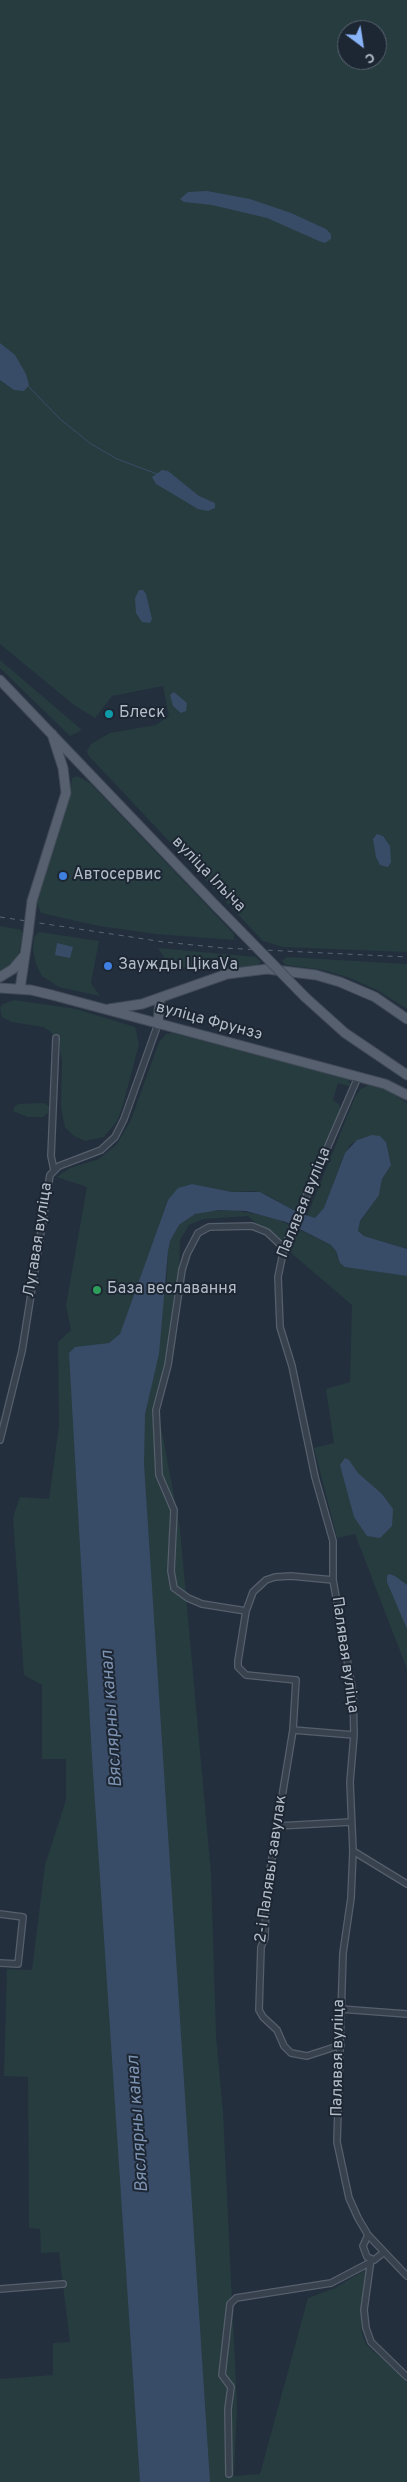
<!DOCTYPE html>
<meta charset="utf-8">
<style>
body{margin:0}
#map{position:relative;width:407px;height:2482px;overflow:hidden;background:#242f3e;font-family:Overpass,sans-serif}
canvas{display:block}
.north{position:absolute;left:337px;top:20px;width:50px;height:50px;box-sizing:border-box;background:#1d2633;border:1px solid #59626f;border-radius:50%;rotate:149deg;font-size:14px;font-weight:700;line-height:20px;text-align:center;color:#b4bcc9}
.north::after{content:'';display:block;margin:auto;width:18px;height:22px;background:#8ab4f8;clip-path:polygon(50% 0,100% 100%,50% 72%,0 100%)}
</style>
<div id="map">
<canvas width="407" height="2482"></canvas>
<div class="north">С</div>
</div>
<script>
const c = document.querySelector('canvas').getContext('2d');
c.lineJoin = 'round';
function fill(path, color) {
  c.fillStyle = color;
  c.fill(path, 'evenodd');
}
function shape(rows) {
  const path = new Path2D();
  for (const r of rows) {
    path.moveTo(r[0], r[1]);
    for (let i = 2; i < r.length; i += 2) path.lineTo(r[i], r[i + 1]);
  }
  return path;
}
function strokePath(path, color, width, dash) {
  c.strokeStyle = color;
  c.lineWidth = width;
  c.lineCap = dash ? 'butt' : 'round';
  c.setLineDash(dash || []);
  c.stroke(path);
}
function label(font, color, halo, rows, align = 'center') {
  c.font = font + ' Overpass,sans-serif';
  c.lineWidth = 4;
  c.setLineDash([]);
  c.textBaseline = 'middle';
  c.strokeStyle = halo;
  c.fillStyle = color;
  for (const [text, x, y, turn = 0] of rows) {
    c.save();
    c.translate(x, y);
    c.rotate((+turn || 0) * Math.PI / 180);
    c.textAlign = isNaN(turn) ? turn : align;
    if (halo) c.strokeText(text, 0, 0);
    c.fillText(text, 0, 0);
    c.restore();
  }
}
const green = shape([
 [0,0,407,0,407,952,283,947,263,941,88,755,87,751,91,744,110,733,156,725,169,716,163,686,112,696,95,718,74,705,0,644],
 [347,30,377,30,377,60,347,60],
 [0,660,82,730,70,736,0,668],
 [77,776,90,783,234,934,234,940,156,934,99,926,41,913,36,901,70,793,72,778],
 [0,926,17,929,21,930,23,935,18,958,0,972],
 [39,932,99,941,91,983,100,996,59,987,42,976,36,964,33,950,34,937],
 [158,948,256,957,261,962,257,965,221,969,170,967],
 [287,957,407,964,407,1009,377,990,350,978,324,970,286,965,282,961],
 [14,1000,76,1009,135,1027,139,1044,123,1105,117,1121,104,1137,85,1141,74,1136,65,1127,61,1107,62,1061,59,1043,50,1031,43,1027,12,1022,2,1017,0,1008,3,1004],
 [172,1033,348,1079,350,1085,349,1086,338,1083,333,1100,339,1104,341,1110,299,1213,265,1194,255,1191,232,1192,192,1184,168,1200,122,1331,166,1294,168,1251,170,1241,179,1225,195,1214,207,1211,232,1210,273,1217,331,1245,336,1251,337,1257,371,1270,407,1276,407,1669,355,1534,337,1538,314,1448,334,1443,326,1389,350,1382,352,1305,248,1216,204,1219,189,1225,180,1240,178,1312,158,1410,180,1529,211,1874,216,2036,223,2112,237,2406,234,2476,260,2474,308,2298,335,2288,365,2270,361,2330,366,2344,407,2382,407,2482,0,2482,0,2379,53,2375,53,2343,70,2342,59,2252,41,2253,40,2229,29,2228,28,2077,4,2076,7,1969,32,1970,45,1865,66,1800,66,1759,42,1759,42,1685,24,1675,13,1517,20,1497,49,1499,59,1426,58,1342,71,1330,66,1305,87,1187,57,1177,70,1168,99,1159,117,1144,131,1120,159,1042,166,1034],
 [369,1085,386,1089,407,1103,407,1249,364,1236,358,1231,359,1223,379,1195,382,1179,391,1165,386,1142,380,1136,361,1138,350,1145,343,1157,323,1212,315,1218,307,1216,355,1097,361,1089],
 [44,1103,50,1107,48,1113,43,1117,28,1117,13,1111,15,1106,18,1104]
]);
const water = shape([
 [207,191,250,199,291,213,326,229,331,234,331,239,325,243,319,241,267,218,212,205,184,202,180,199,188,192],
 [0,343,15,355,26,374,29,385,24,391,14,390,0,380],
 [162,470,168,471,199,496,215,503,215,508,208,511,198,509,156,484,152,477],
 [139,590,143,590,146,594,152,619,150,623,142,622,136,613,135,598],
 [174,692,187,703,186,711,181,713,173,706,170,695],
 [377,834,383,836,390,846,391,862,388,867,380,865,376,857,373,839],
 [57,943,73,947,70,958,55,955],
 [372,1135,380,1136,386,1142,391,1165,382,1179,379,1195,360,1221,358,1231,364,1236,407,1249,407,1276,345,1267,340,1263,336,1251,331,1245,286,1222,246,1211,219,1210,195,1214,179,1225,170,1241,168,1251,159,1354,145,1414,144,1464,210,2482,140,2482,92,1757,69,1353,75,1347,109,1343,120,1334,168,1200,178,1188,192,1184,232,1192,260,1192,299,1213,315,1218,324,1208,345,1153,357,1140],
 [345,1458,349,1460,358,1473,382,1494,393,1509,392,1526,380,1538,367,1536,354,1517,340,1465],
 [389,1574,395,1576,407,1585,407,1629,387,1582,387,1576]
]);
const stream = shape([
 [28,386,60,419,91,444,117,459,157,474]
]);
const minor = shape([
 [358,1077,284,1248,278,1277,280,1327,292,1366,315,1477,333,1541,333,1580,353,1693,354,1735,350,1782,353,1851,351,1898,343,1953,337,2142,349,2198,358,2218,368,2235,407,2276],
 [54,1170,51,1156,56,1038],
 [0,1440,22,1351,50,1175,59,1166,101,1150,115,1137,124,1119,158,1024],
 [333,1580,291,1576,275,1577,266,1580,253,1592,246,1611,238,1661,238,1667,246,1675,296,1680,293,1730,266,1894,265,1938,261,1947,259,2010,263,2017,277,2030,284,2046,291,2053,307,2056,341,2045],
 [246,1611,202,1604,188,1598,174,1588,171,1571,174,1510,159,1475,156,1410,168,1365,182,1270,187,1254,198,1233,209,1227,252,1226,267,1232,284,1248],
 [293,1730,354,1735],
 [278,1826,351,1822],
 [353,1851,407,1884],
 [0,1914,23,1917,18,1964,0,1963],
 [340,2009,407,2014],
 [368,2235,363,2246,367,2257,374,2260,383,2253],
 [371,2259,364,2310,366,2328,371,2342,407,2377],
 [0,2289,63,2284],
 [229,2474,228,2409,231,2387,222,2375,230,2304,236,2298,331,2283,369,2263]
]);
const primary = shape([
 [0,680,215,905],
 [32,901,66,793,63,768,52,734],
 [0,977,13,969,24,956],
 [0,988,31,990,52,995,385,1084,407,1095],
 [20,989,28,934],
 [305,997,345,1033,407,1075],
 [109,1009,142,1004,227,974,267,969,316,975,340,982,375,997,407,1019],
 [158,1024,160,998]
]);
const rail = shape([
 [0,917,164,942,223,948,407,957]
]);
const primaryBridge = shape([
 [215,905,305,997],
 [28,934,32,901]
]);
const markers = [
 [109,714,5,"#0f9aa8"],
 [63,876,5,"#3f7fe0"],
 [108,966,5,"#3f7fe0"],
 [97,1290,5,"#2e9e5b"]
];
const poiNames = [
 ["Блеск",119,714],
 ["Автосервис",73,876],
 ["Заужды ЦікаVа",118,966],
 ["База веславання",107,1290]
];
const streetNames = [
 ["вуліца Ільіча",208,875,46],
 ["вуліца Фрунзэ",209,1022,15],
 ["Палявая вуліца",305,1203,-68],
 ["Лугавая вуліца",39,1240,-81],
 ["Палявая вуліца",344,1655,82],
 ["2-і Палявы завулак",272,1869,-82],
 ["Палявая вуліца",339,2058,-89]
];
const waterNames = [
 ["Вяслярны канал",113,1719,-94],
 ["Вяслярны канал",139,2124,-94]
];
fill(green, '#263c3f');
fill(water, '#394c67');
strokePath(stream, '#394c67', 1);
strokePath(minor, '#565f6c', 8);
strokePath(primary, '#414a57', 11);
strokePath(minor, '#38414e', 5.5);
strokePath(primary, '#56606e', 9);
strokePath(rail, '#5a6575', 1, [5, 5]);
strokePath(primaryBridge, '#414a57', 11, []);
strokePath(primaryBridge, '#56606e', 9);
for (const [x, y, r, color] of markers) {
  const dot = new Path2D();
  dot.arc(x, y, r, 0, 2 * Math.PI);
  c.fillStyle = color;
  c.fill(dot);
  strokePath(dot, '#1d2633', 2);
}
label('16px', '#b4bcc9', '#1d2633', poiNames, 'left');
label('16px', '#b4bcc9', '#1d2633', streetNames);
label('italic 18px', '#7c92b1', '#1d2633', waterNames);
</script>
